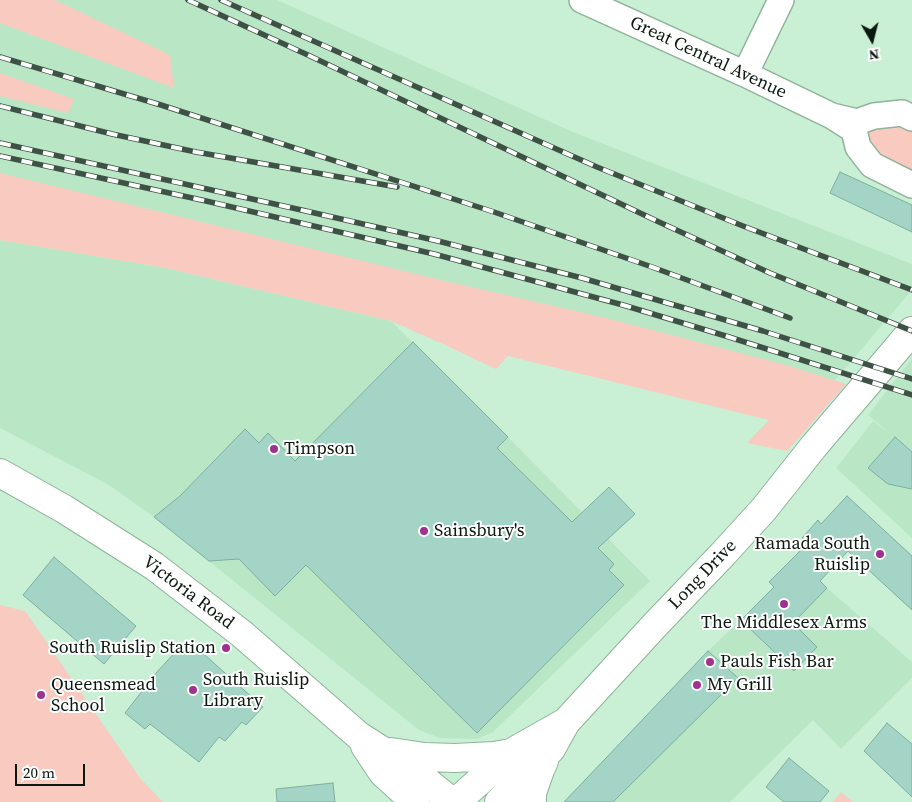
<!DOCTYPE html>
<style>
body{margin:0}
#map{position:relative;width:912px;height:802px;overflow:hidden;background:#c9f0d4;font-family:"Source Serif 4",serif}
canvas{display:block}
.north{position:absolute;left:847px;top:15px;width:50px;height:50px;-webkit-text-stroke:4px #fff;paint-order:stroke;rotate:172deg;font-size:14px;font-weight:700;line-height:20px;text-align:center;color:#0a180f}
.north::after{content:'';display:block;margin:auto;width:18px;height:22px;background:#0a180f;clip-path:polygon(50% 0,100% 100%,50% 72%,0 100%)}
.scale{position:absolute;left:15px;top:764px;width:70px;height:22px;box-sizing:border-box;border:2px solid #0a180f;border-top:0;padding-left:6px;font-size:15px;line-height:18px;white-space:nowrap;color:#0a180f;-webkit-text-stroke:4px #fff;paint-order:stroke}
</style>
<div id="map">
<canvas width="912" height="802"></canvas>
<div class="north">N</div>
<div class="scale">20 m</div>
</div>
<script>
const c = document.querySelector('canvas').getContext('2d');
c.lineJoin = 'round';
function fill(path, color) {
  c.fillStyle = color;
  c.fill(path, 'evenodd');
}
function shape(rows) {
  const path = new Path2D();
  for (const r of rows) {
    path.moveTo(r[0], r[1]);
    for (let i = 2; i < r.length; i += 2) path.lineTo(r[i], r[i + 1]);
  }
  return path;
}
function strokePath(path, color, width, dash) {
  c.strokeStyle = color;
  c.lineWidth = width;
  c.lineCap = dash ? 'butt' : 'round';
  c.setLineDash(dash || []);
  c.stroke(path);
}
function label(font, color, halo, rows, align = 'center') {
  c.font = font + ' "Source Serif 4",serif';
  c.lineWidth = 4;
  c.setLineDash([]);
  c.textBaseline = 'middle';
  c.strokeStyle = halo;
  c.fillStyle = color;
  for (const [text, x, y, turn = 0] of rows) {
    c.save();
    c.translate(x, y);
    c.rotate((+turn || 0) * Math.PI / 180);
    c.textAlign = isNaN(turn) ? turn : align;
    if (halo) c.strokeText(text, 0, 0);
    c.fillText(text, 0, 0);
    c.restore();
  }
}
const built = shape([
 [0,0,277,0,573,132,912,264,912,290,813,406,0,213],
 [0,240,166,268,391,321,508,437,650,581,493,732,477,739,440,738,419,730,154,517,109,485,0,428],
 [912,358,912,538,836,468,873,421,893,436,868,415],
 [795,556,827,588,912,662,912,678,841,749,813,720,730,802,564,802,708,651,774,588,769,582]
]);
const green = shape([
 [0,0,55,0,170,55,174,88,0,23],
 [0,73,74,99,68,113,0,96],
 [875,122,912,124,912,177,878,162,865,131],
 [0,173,445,281,606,318,786,365,846,384,787,451,747,443,769,420,508,356,496,369,443,344,391,321,166,268,0,240],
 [0,605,25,611,140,778,163,802,0,802],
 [841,792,853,802,833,802]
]);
const building = shape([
 [840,172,912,205,912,232,830,193,840,172],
 [413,342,508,437,497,448,572,522,609,487,635,514,598,548,614,564,609,570,624,585,477,733,306,565,275,596,239,559,209,561,154,517,180,496,245,429,259,443,268,433,295,461,413,342],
 [895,437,912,452,912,489,888,484,868,468,895,437],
 [847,496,912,556,912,610,848,551,820,581,827,588,793,623,817,647,794,671,741,620,774,587,769,582,808,543,802,538,818,520,821,524,847,496],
 [54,557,136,626,104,664,23,595,54,557],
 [196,647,263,707,246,725,242,722,225,741,219,737,199,762,150,724,145,729,125,713,157,672,178,649,196,647],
 [708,651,738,678,613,802,564,802,708,651],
 [887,723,912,744,912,797,864,751,887,723],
 [789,758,829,791,820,802,784,802,766,787,789,758],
 [333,783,335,802,277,802,276,789,333,783]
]);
const street = shape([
 [582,0,745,74,832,116],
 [745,74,781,0],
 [912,118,902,113,874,116,857,122,832,116,854,130,858,147,872,165,912,185]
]);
const secondary = shape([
 [0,473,64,509,154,566,242,634,359,736,414,771,452,802],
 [365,746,383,773,415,802],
 [391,752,424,757,455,758,494,756,511,753],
 [456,802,511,753,564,723],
 [499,802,551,749,566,722,655,625,723,554,764,509,814,446,912,331],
 [532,802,532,793,540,770,544,761]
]);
const rail = shape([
 [188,0,310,56,659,222,770,273,912,331],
 [221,0,597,167,743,226,912,290],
 [0,57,161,105,494,212,652,267,790,318],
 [0,106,112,134,196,152,397,187],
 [0,143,297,209,438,241,582,278,763,331,912,379],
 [0,156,206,201,434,254,623,305,729,337,912,395]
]);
const markers = [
 [274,449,5,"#9f3190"],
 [424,531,5,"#9f3190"],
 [880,554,5,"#9f3190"],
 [784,604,5,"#9f3190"],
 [226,648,5,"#9f3190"],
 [710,662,5,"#9f3190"],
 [697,685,5,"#9f3190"],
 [193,690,5,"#9f3190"],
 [41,695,5,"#9f3190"]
];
const streetNames = [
 ["Great Central Avenue",708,58,25],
 ["Long Drive",703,575,-46],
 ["Victoria Road",188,593,37]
];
const poiNames = [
 ["Timpson",284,449],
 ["Sainsbury's",434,531],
 ["Ramada South",870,544,"right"],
 ["Ruislip",870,565,"right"],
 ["The Middlesex Arms",784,623,"center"],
 ["South Ruislip Station",216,648,"right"],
 ["Pauls Fish Bar",720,662],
 ["South Ruislip",203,680],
 ["Library",203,701],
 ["Queensmead",51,685],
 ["School",51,706],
 ["My Grill",707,685]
];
fill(built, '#b9e7c6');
fill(green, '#f9cabf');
fill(building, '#a3d4c5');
strokePath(building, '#7eaea0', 1);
strokePath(street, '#8fb499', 28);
strokePath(secondary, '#8fb499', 30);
strokePath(street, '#fff', 25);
strokePath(secondary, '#fff', 28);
strokePath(rail, '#3d5244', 5.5);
strokePath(rail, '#fff', 4, [11]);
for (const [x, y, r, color] of markers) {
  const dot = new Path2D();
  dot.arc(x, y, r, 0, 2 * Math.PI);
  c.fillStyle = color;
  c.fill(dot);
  strokePath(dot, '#fff', 2);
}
label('18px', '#0a180f', '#fff', streetNames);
label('18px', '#0a180f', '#fff', poiNames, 'left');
</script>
